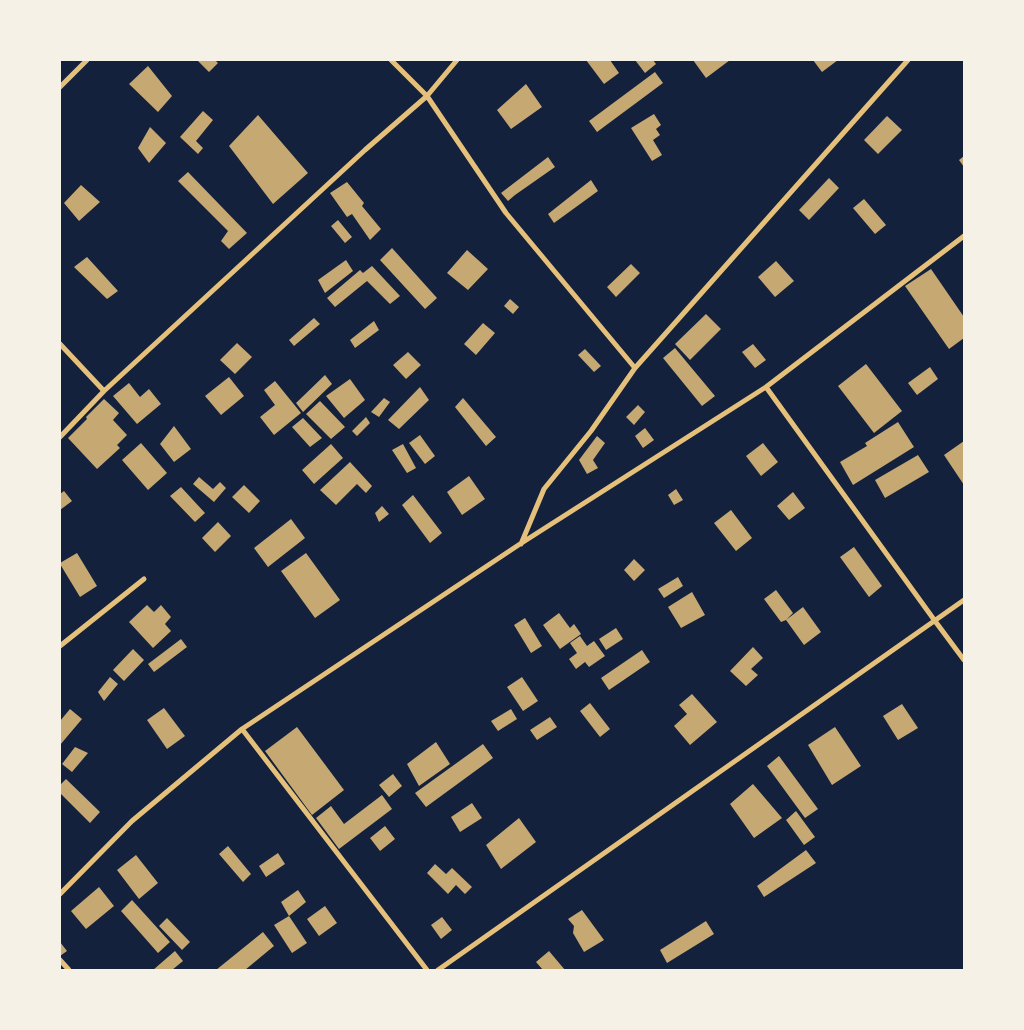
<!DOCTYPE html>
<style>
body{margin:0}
#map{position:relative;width:1024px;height:1030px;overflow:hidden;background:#14213d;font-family:Inter,sans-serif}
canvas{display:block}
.frame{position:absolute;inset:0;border:61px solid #f6f1e7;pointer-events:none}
</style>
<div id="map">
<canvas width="1024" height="1030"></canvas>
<div class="frame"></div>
</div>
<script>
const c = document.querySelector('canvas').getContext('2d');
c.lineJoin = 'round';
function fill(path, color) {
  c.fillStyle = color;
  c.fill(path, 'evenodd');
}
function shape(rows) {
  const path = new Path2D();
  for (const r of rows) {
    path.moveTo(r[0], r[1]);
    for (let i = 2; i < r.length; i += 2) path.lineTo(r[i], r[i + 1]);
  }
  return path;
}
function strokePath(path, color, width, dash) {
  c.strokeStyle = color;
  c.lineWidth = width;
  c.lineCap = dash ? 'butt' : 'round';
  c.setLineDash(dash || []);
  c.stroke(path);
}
const building = shape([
 [197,60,215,60,218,63,209,72],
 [586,60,610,60,619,73,604,84],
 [635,60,653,60,656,64,645,73],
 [693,60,730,60,706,78],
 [813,60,838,60,822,72],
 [148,66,172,96,158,112,129,84],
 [655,72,663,83,597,132,589,121],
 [526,84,542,107,511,129,497,110],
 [203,111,213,120,196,141,203,148,198,154,180,137],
 [654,114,661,125,656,129,660,135,653,140,662,155,652,161,631,128],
 [258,115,308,173,273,204,229,146],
 [887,116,902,130,878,154,864,140],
 [150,127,166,143,149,163,138,148],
 [964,156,964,167,959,160],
 [548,157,555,167,515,195,508,201,501,193],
 [188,172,247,233,229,249,221,241,228,231,178,181],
 [829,178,839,188,809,220,799,210],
 [591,180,598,191,554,223,548,214],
 [347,182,364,203,362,206,381,229,370,240,352,214,347,217,330,193],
 [81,185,100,202,79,221,64,203],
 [864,199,886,225,875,234,853,208],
 [338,220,352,237,345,243,331,226],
 [392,248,437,298,425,309,380,260],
 [467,250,488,269,468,290,447,273],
 [87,257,118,291,107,299,74,267],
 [346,260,353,271,325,293,318,280],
 [776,261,794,281,775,297,758,277],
 [631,264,640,273,616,297,607,287],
 [372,266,400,296,390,304,367,281,335,307,327,298,360,270,363,273],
 [931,269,964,317,964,338,949,349,905,286],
 [510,299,519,307,513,314,504,306],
 [706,314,721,329,690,360,675,344],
 [314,318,320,324,294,346,289,340],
 [374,321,379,330,355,348,350,340],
 [483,323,495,333,476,355,464,344],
 [237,343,252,357,235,374,220,360],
 [753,344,766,360,755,368,742,352],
 [675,348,715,396,702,406,663,358],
 [585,349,601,366,594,372,578,355],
 [408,352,421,365,406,379,393,365],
 [866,364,902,411,874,433,838,386],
 [930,367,938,379,917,395,908,383],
 [325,375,332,384,303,412,296,403],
 [229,377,244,396,221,415,205,396],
 [350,379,365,400,344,418,326,396],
 [275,381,301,413,274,435,260,417,275,405,264,390],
 [129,383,140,397,149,389,161,404,137,424,113,396],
 [420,387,429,400,399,429,388,420],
 [384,398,390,402,379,417,371,412],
 [463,398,496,437,486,446,455,407],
 [104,399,119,413,113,420,127,435,117,445,120,448,97,469,68,438,87,419,86,417],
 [320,401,345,427,331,439,306,414],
 [638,405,645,412,634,425,626,417],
 [366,417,370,423,357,436,352,431],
 [303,418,322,438,310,447,292,427],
 [898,422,914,447,853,485,840,462,867,446,865,443],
 [174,426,191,449,174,462,160,444],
 [645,428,654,440,643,448,635,436],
 [420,435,435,456,425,464,409,443],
 [597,436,605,443,593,460,598,468,587,474,579,460],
 [964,441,964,485,944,455],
 [141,443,167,473,148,490,122,460],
 [763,443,778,462,761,476,746,456],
 [331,444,343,458,314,484,302,470],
 [403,444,416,468,407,473,392,450],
 [918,455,929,472,885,498,875,480],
 [350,462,372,486,366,493,357,484,336,505,320,490],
 [469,476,485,499,462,515,447,492],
 [199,477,213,489,220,482,226,488,214,502,193,484],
 [244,485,260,501,249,513,232,497],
 [181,487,205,513,195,522,170,496],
 [676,489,683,500,674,505,668,495],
 [64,491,72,501,60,510,60,494],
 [793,492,805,508,789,520,777,506],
 [413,495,442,533,430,543,402,505],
 [382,506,389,514,379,522,375,513],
 [731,510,752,538,736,551,714,523],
 [291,519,305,538,268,567,254,548],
 [218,522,231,536,215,552,202,538],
 [854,547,882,586,869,597,840,557],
 [77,553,97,586,80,597,60,564,60,563],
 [306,553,340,600,315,618,281,571],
 [634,559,645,570,634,581,624,570],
 [678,577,683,586,664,598,658,589],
 [776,590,793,613,786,620,781,622,764,599],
 [692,592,705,615,681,628,668,607],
 [147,605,154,612,161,605,171,617,165,624,171,631,153,648,129,622],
 [803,607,821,632,804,645,786,620],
 [559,613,570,628,574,624,581,634,560,649,543,625],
 [525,618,542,646,531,653,514,625],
 [616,628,623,639,606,650,599,639],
 [580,636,587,646,594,641,605,656,589,667,585,662,576,669,569,659,577,653,570,643],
 [181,639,187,647,154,672,148,664],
 [753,647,763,658,751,669,758,675,746,686,730,671],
 [133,649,144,660,124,681,113,670],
 [642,650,650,662,609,690,601,678],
 [110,677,118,684,104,701,98,692],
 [522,677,538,701,523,711,507,687],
 [692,694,717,722,690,745,674,726,687,714,679,705],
 [590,703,610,729,600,737,580,711],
 [902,704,918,728,898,740,883,716],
 [164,708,185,736,167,749,147,720],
 [70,709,82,719,60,745,60,721],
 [511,709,517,719,498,731,491,721],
 [550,717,557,727,537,740,530,730],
 [297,727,344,790,312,815,265,751],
 [835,727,861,766,832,785,808,745],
 [436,742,450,764,419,786,407,764],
 [483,744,493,758,426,807,415,793],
 [75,747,88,753,72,772,62,764],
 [779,756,818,809,805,818,767,766],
 [393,774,402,786,389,797,379,785],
 [66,779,100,812,90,823,60,793,60,785],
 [753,784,782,818,754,838,730,804],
 [382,795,392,809,339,849,316,818,331,806,344,824],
 [472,803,482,818,460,832,451,817],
 [796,811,815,837,804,845,786,820],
 [519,818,536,842,501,869,486,845],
 [385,826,395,839,380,851,370,838],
 [228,846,251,874,243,882,219,854],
 [806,850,816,863,764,897,757,886],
 [278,853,285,864,266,877,259,866],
 [136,855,158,883,139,899,117,870],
 [435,864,446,874,452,868,472,887,465,894,456,885,448,894,427,873],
 [99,887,114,906,86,929,71,911],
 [298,890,306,902,289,916,281,902],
 [132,900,170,942,158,953,121,911],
 [325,906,337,923,319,936,307,919],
 [582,910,604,940,584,952,573,933,574,926,568,919],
 [289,916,307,943,292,953,274,925],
 [442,917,452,930,441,939,431,925],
 [167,918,190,942,182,950,159,926],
 [706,921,714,934,667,963,660,950],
 [263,932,274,946,245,970,216,970],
 [60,942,67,951,60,956],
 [175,951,183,961,172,970,153,970],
 [549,951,565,970,543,970,536,962]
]);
const minor = shape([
 [391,60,427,96,506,213,635,368],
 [60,87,87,60],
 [60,344,104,391],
 [766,387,935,621,964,660],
 [60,437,104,391,365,150,427,96,457,60],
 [521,544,544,489,591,431,635,368,908,60],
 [60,646,144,579],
 [242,729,427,970],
 [60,894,132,821,242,729,520,544,766,387,964,236],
 [60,960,69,970],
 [438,970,964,600]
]);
fill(building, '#c6a872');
strokePath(minor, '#e5c07b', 5);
</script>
